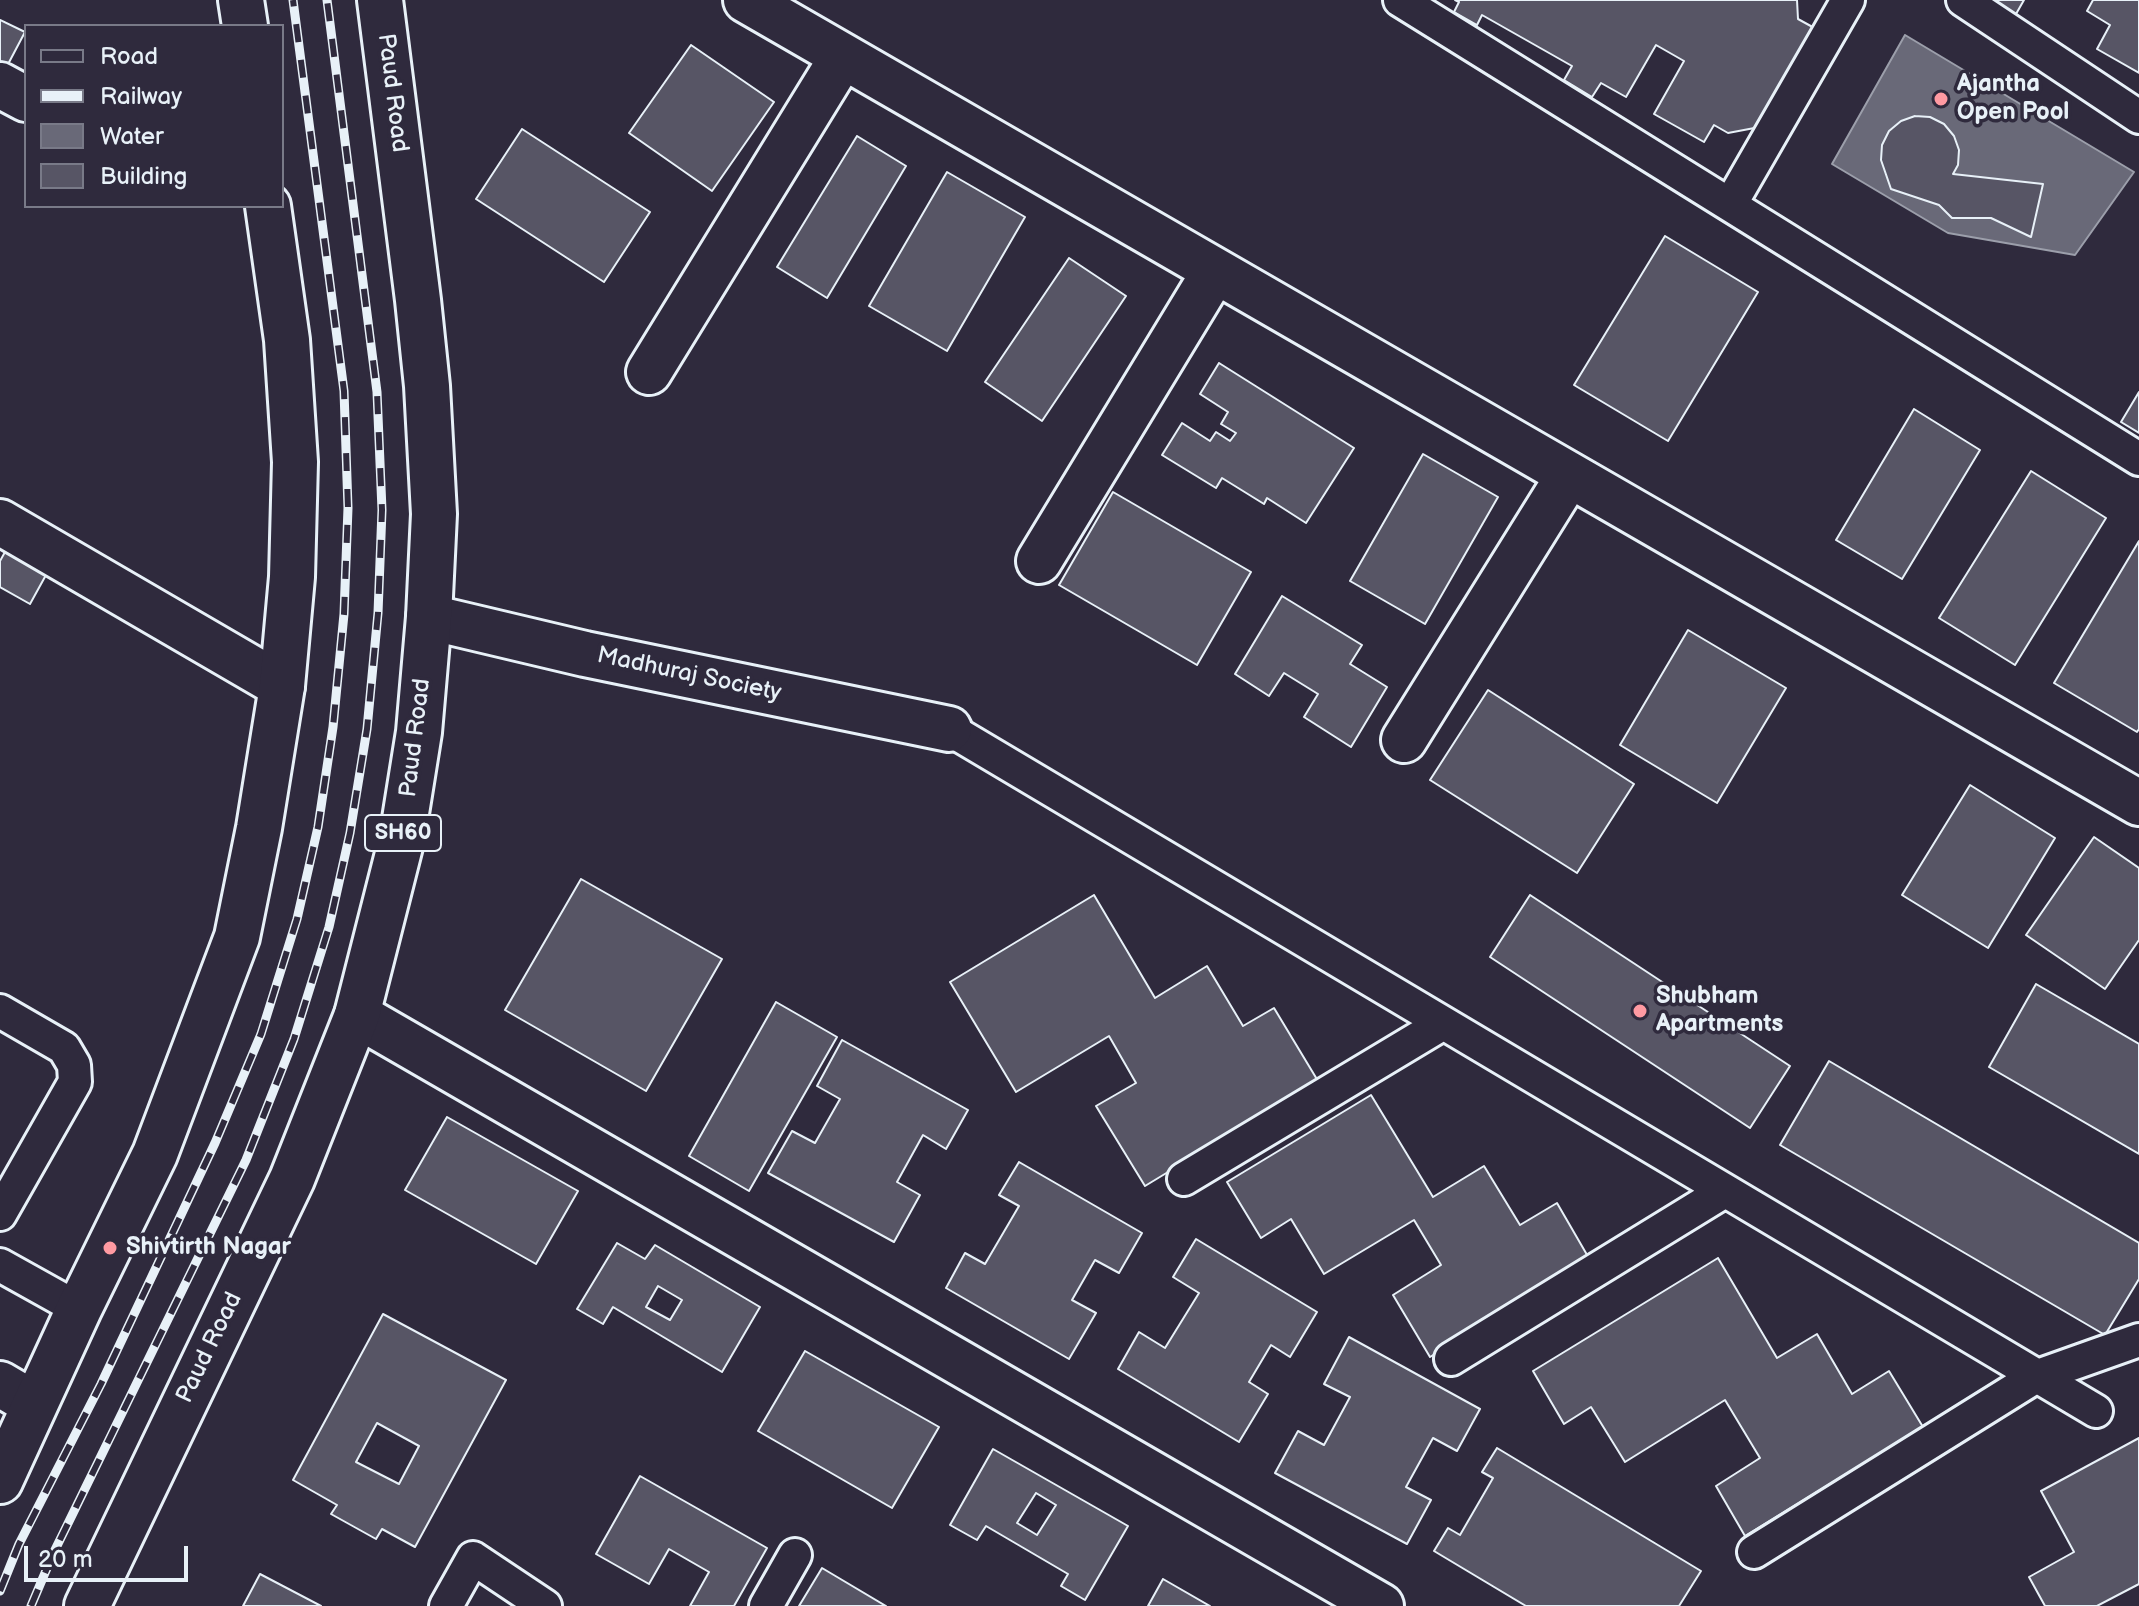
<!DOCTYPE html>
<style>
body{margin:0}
#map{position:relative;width:2139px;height:1606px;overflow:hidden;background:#2f2a3d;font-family:"Balsamiq Sans",sans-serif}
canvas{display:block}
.legend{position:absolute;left:24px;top:24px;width:260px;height:184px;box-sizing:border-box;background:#2f2a3d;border:2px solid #797a88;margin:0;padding:10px 14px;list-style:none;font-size:24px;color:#e8f1f8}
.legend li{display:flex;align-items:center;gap:16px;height:40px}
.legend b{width:40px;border:2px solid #797a88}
.scale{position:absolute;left:24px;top:1546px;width:164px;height:36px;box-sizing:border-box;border:4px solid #e8f1f8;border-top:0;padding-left:10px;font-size:24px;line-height:28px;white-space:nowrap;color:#e8f1f8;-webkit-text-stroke:6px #2f2a3d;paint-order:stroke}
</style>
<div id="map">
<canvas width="2139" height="1606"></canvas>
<ul class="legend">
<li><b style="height:10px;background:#2f2a3d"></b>Road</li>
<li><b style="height:10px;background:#e8f1f8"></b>Railway</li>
<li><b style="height:22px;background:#696978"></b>Water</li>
<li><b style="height:22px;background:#575565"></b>Building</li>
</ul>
<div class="scale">20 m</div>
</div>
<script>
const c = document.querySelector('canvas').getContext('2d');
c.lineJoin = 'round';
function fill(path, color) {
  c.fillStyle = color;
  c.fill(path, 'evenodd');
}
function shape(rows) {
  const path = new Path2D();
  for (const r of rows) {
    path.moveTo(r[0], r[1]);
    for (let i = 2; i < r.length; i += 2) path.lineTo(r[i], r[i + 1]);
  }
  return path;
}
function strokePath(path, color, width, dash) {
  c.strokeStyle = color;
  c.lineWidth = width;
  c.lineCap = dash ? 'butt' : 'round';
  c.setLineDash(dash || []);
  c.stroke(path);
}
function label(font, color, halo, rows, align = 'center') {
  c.font = font + ' "Balsamiq Sans",sans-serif';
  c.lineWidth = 7;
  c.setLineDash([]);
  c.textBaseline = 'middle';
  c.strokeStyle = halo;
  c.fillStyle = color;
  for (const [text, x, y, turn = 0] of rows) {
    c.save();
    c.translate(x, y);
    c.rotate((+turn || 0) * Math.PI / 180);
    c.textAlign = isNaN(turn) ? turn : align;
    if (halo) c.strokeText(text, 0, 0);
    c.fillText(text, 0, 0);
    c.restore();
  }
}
const water = shape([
 [1905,35,2134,172,2075,255,1948,233,1832,164,1905,35]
]);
const building = shape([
 [1455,0,1797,0,1798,19,1818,30,1765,126,1728,133,1714,125,1704,142,1654,114,1684,61,1656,45,1626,97,1601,83,1592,97,1564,80,1572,66,1482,15,1477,25,1454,12,1459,2,1455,0],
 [1991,0,2024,0,2016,14,1991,0],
 [2093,0,2139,0,2139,73,2097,49,2110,25,2087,11,2093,0],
 [0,20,25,32,6,68,0,65,0,20],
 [691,45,774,102,712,191,629,133,691,45],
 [1915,116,1930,117,1944,124,1954,136,1959,150,1958,165,1953,174,2043,184,2031,237,1991,218,1952,218,1939,205,1891,189,1881,160,1882,145,1889,131,1901,121,1915,116],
 [522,129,650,212,604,282,476,199,522,129],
 [857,136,906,166,827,298,777,267,857,136],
 [947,172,1025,217,947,351,869,306,947,172],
 [1665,236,1758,292,1668,441,1574,385,1665,236],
 [1069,258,1126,296,1042,421,985,382,1069,258],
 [1219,363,1354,448,1306,523,1267,498,1264,504,1222,478,1216,488,1162,455,1182,423,1210,441,1216,432,1230,441,1236,433,1221,424,1228,412,1200,394,1219,363],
 [2139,392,2139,433,2121,422,2139,392],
 [1914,409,1980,450,1902,579,1836,540,1914,409],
 [1423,454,1498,497,1425,624,1350,581,1423,454],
 [2031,471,2106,518,2015,665,1939,618,2031,471],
 [1113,492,1251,572,1197,665,1059,585,1113,492],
 [2139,541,2139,729,2137,732,2054,683,2139,541],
 [5,552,46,575,30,604,0,587,0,561,5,552],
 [1282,596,1362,645,1350,664,1387,687,1351,747,1304,717,1318,694,1284,673,1269,696,1235,674,1282,596],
 [1688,630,1786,688,1717,803,1620,745,1688,630],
 [1488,690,1634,784,1577,873,1430,780,1488,690],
 [1970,785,2055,838,1988,948,1902,895,1970,785],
 [2094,837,2139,868,2139,940,2105,989,2026,935,2094,837],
 [581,879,722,959,646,1091,505,1010,581,879],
 [1094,895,1155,998,1207,966,1243,1026,1274,1008,1318,1081,1145,1186,1096,1106,1136,1083,1109,1036,1016,1092,950,982,1094,895],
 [1530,895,1790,1066,1750,1128,1490,957,1530,895],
 [2036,984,2139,1044,2139,1154,1989,1067,2036,984],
 [776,1002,837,1037,749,1191,689,1156,776,1002],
 [842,1040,968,1110,946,1149,923,1135,897,1182,920,1195,894,1242,768,1173,792,1131,815,1143,840,1099,817,1086,842,1040],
 [1829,1061,2139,1243,2139,1279,2105,1335,1780,1145,1829,1061],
 [1371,1095,1433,1197,1484,1166,1520,1225,1557,1203,1590,1260,1430,1357,1393,1295,1441,1265,1414,1220,1324,1274,1291,1219,1261,1238,1227,1182,1371,1095],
 [447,1117,578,1191,536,1264,405,1190,447,1117],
 [1019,1162,1142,1233,1119,1273,1095,1260,1072,1300,1096,1313,1069,1359,946,1288,965,1253,985,1264,1019,1206,999,1195,1019,1162],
 [1196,1239,1317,1312,1290,1357,1271,1345,1249,1382,1268,1394,1239,1442,1118,1369,1139,1332,1165,1348,1199,1293,1173,1277,1196,1239],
 [617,1243,645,1259,655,1245,760,1307,722,1372,613,1307,603,1324,577,1309,617,1243],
 [658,1286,682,1300,670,1320,646,1307,658,1286],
 [1718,1258,1777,1358,1817,1334,1852,1394,1889,1371,1923,1427,1745,1536,1716,1486,1760,1458,1725,1400,1625,1462,1591,1407,1564,1424,1533,1371,1718,1258],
 [383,1314,506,1380,415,1547,382,1529,376,1539,331,1514,337,1505,293,1480,383,1314],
 [377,1423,419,1446,399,1484,356,1462,377,1423],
 [1349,1337,1480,1409,1457,1451,1433,1438,1406,1487,1431,1500,1407,1544,1275,1473,1298,1431,1324,1445,1350,1397,1324,1384,1349,1337],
 [805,1351,939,1427,892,1508,758,1431,805,1351],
 [2139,1438,2139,1584,2097,1606,2045,1606,2029,1577,2074,1552,2041,1491,2139,1438],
 [1497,1448,1701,1571,1679,1606,1526,1606,1434,1551,1448,1528,1460,1535,1493,1478,1482,1472,1497,1448],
 [993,1449,1128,1526,1085,1600,1061,1586,1068,1574,986,1526,977,1540,950,1525,993,1449],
 [1036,1493,1056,1505,1037,1535,1017,1523,1036,1493],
 [640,1476,767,1548,734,1606,690,1606,709,1572,669,1549,649,1584,596,1554,640,1476],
 [822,1568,886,1606,799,1606,822,1568],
 [260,1574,321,1606,243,1606,260,1574],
 [1163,1579,1210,1606,1148,1606,1163,1579]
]);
const lane = shape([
 [1400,0,2139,459],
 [1963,0,2139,117],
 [1730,205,1848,0],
 [949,729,2096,1411],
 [0,1011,64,1048,74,1065,75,1082,0,1214],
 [1184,1179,1442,1024],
 [0,1265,79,1309],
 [1451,1359,1723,1192],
 [1754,1552,2035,1377,2139,1340],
 [446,1606,473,1558,545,1606],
 [766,1606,795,1555]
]);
const street = shape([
 [746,0,2139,803],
 [0,85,26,99],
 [649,372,843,56],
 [0,522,282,686],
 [1039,561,1215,271],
 [429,617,585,654,949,729],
 [1404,740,1569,475],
 [357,1015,1381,1606],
 [0,1384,34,1404]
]);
const primary = shape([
 [241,0,245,26],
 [0,1481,79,1309,155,1154,237,937,259,828,282,686,292,577,295,462,287,340,268,206],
 [87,1606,292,1179,357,1015,402,838,419,732,429,617,434,514,427,386,418,300,380,0]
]);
const rail = shape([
 [0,1591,19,1544,101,1384,215,1143,261,1034,297,919,318,827,333,727,344,614,348,508,344,391,293,0],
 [31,1606,53,1554,246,1160,294,1039,329,927,350,833,367,729,378,613,382,510,377,392,327,0]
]);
const markers = [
 [1941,99,8,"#ff9aa2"],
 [1640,1011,8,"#ff9aa2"],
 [110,1248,8,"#ff9aa2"]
];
const shields = [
 [403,833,76]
];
const shieldNames = [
 ["SH60",403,833]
];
const poiNames = [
 ["Ajantha",1957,85],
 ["Open Pool",1957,113],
 ["Shubham",1656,997],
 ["Apartments",1656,1025],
 ["Shivtirth Nagar",126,1248]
];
const streetNames = [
 ["Paud Road",392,93,83],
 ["Madhuraj Society",689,675,12],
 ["Paud Road",416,738,-83],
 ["Paud Road",210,1348,-64]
];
fill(water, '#696978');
strokePath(water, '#9c9fab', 2);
fill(building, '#575565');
strokePath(building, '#e8f1f8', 2);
strokePath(lane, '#e8f1f8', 38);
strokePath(street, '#e8f1f8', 50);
strokePath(primary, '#e8f1f8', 50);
strokePath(lane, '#2f2a3d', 32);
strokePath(street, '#2f2a3d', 44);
strokePath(primary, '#2f2a3d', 44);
strokePath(rail, '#e8f1f8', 9);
strokePath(rail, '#2f2a3d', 6, [18]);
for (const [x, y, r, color] of markers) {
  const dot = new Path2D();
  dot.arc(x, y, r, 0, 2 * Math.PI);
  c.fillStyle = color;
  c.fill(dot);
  strokePath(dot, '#2f2a3d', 3);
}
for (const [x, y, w] of shields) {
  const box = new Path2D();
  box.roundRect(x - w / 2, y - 18, w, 36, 6);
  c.fillStyle = '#2f2a3d';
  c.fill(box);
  strokePath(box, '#e8f1f8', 2);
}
label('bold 22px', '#e8f1f8', null, shieldNames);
label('bold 24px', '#e8f1f8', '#2f2a3d', poiNames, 'left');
label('24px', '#e8f1f8', '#2f2a3d', streetNames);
</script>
